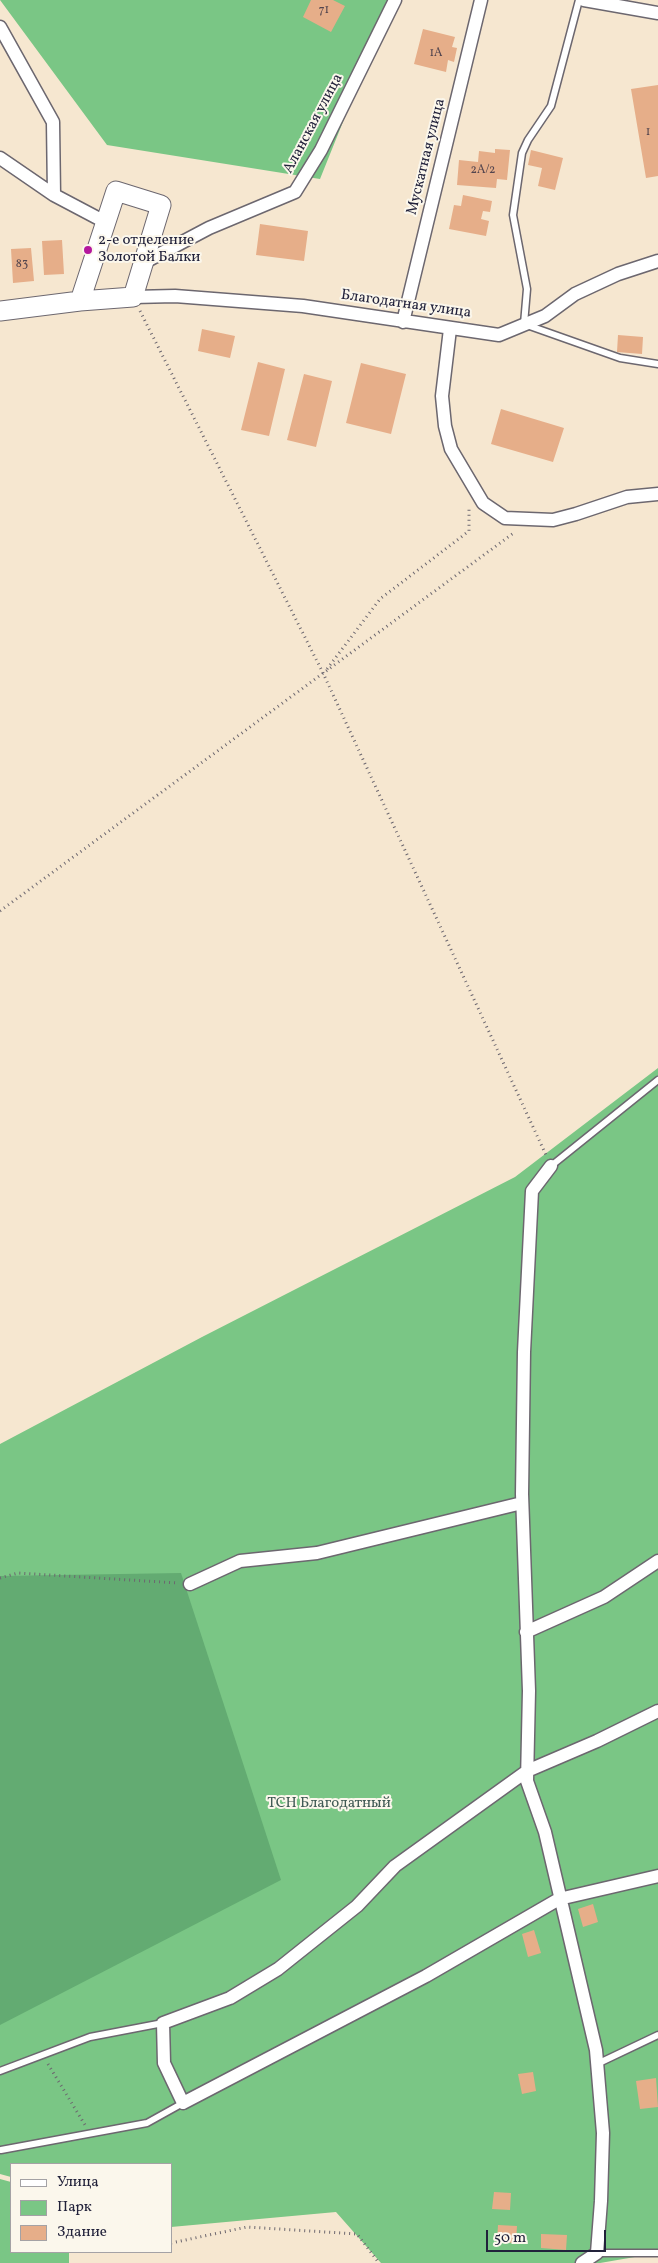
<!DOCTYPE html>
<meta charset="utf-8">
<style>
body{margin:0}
#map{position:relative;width:658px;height:2263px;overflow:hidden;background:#f6e7d0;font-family:Vollkorn,serif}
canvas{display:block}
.legend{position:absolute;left:10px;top:2163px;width:162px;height:90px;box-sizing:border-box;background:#fbf7ec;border:1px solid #a4a2a5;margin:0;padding:6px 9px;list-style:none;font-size:15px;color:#22223b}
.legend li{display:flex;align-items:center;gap:10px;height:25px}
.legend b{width:25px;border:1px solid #a4a2a5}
.scale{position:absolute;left:486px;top:2230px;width:120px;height:22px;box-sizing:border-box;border:2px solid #22223b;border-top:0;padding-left:6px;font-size:15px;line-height:18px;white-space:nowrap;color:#22223b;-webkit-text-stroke:4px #fbf7ec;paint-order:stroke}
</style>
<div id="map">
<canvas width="658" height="2263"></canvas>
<ul class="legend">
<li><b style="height:6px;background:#fff"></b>Улица</li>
<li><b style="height:14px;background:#7ac685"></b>Парк</li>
<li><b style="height:14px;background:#e6ae89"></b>Здание</li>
</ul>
<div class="scale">50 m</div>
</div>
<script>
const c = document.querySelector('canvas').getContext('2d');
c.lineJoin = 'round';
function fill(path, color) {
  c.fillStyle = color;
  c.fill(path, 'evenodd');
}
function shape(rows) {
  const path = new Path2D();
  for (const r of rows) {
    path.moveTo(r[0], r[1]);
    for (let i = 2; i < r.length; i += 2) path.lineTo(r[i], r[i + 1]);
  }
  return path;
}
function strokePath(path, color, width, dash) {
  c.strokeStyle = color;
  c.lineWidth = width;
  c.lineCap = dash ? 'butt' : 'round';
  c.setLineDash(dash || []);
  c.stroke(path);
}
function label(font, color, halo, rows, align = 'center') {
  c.font = font + ' Vollkorn,serif';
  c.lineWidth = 4;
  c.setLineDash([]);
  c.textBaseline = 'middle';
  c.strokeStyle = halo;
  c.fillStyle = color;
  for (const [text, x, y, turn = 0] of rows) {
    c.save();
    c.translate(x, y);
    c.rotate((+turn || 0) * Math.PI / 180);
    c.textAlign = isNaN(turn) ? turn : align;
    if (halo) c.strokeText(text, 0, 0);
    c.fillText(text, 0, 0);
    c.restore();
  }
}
const green = shape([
 [0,0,392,0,320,179,107,145],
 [658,1068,658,2253,600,2263,381,2263,336,2212,171,2227,171,2164,11,2164,11,2177,0,2174,0,1444,202,1337,515,1177],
 [0,2179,11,2182,11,2252,69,2252,69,2263,0,2263]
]);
const forest = shape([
 [181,1573,281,1880,0,2025,0,1576]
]);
const building = shape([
 [311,0,333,0,345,6,331,32,303,17],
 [423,29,455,37,452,47,457,48,454,62,448,60,446,72,414,64],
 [658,85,658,176,646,178,631,89],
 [495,149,510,150,507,180,497,179,496,188,457,185,459,160,478,162,479,151,495,153],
 [531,150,563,158,555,190,538,186,542,168,528,165],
 [463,195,492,201,490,212,483,211,481,219,489,221,486,236,449,229,454,205,461,206],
 [260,224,308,231,304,261,256,255],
 [62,240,64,274,44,275,42,241],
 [31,248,34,281,13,283,11,249],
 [202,329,235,336,230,358,198,351],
 [618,335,643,337,642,354,617,352],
 [258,362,285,369,269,436,241,430],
 [361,363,406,374,391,434,346,423],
 [304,374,332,381,316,447,287,440],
 [501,409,564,428,553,462,491,444],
 [593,1904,598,1922,583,1927,578,1909],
 [534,1930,541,1953,528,1957,522,1934],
 [533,2072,536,2091,522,2094,518,2074],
 [656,2078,658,2107,640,2109,636,2081],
 [494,2192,511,2193,510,2210,492,2209],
 [498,2225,517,2226,516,2243,497,2242],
 [541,2234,567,2235,566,2250,541,2248]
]);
const path = shape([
 [140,311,323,673,546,1155],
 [327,669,380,599,469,531,469,507],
 [0,911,515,532],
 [0,1578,18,1573,178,1583],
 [48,2064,85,2125],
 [171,2243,247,2227,357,2234,379,2263]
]);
const lane = shape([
 [579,0,551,106,528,140,522,153,513,215,527,289,524,324,620,358,658,364],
 [551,1166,658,1080],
 [597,2064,658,2035],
 [0,2071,90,2037,163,2023],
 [1,2150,147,2123,183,2103],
 [597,2253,658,2253]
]);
const street = shape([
 [584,0,658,13],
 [0,27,53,122,54,195],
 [0,158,54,195,107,223],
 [143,263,209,228,295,192,321,150,395,0],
 [133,297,175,296,303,306,499,335,545,316,575,294,618,274,658,261],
 [403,322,481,0],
 [450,329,442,396,445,426,451,449,483,503,505,518,553,520,576,514,627,497,658,494],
 [551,1166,532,1191,524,1352,522,1494,529,1691,527,1781,545,1832,596,2050,603,2133,601,2201,597,2253,582,2263],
 [190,1584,240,1561,317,1553,522,1503],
 [526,1632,604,1597,658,1561],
 [658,1711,597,1741,527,1771,395,1866,357,1906,278,1969,230,1998,163,2023,164,2063,183,2103,426,1976,559,1899,658,1876]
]);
const secondary = shape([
 [0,311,80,301,133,297,161,205,116,191,80,301]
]);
const markers = [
 [88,250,5,"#b5179e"]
];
const numberNames = [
 ["71",324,11],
 ["1А",436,54],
 ["1",648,133],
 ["2А/2",483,171],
 ["83",22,265]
];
const streetNames = [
 ["Аланская улица",314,124,-62],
 ["Мускатная улица",427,157,-76],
 ["Благодатная улица",406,305,8]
];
const poiNames = [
 ["2-е отделение",98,241],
 ["Золотой Балки",98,258]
];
const parkNames = [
 ["ТСН Благодатный",329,1804]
];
fill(green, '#7ac685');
fill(forest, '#63ab72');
fill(building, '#e6ae89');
strokePath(lane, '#6c676f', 9);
strokePath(street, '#6c676f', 15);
strokePath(secondary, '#6c676f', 21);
strokePath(path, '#6c676f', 3, [1, 4]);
strokePath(lane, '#fff', 6);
strokePath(street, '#fff', 12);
strokePath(secondary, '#fff', 19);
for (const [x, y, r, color] of markers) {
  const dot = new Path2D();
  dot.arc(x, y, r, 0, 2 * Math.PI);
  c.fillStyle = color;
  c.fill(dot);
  strokePath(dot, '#fbf7ec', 2);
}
label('12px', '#53454e', null, numberNames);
label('15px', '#22223b', '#fbf7ec', streetNames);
label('15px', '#22223b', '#fbf7ec', poiNames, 'left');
label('15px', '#415b55', '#fbf7ec', parkNames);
</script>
